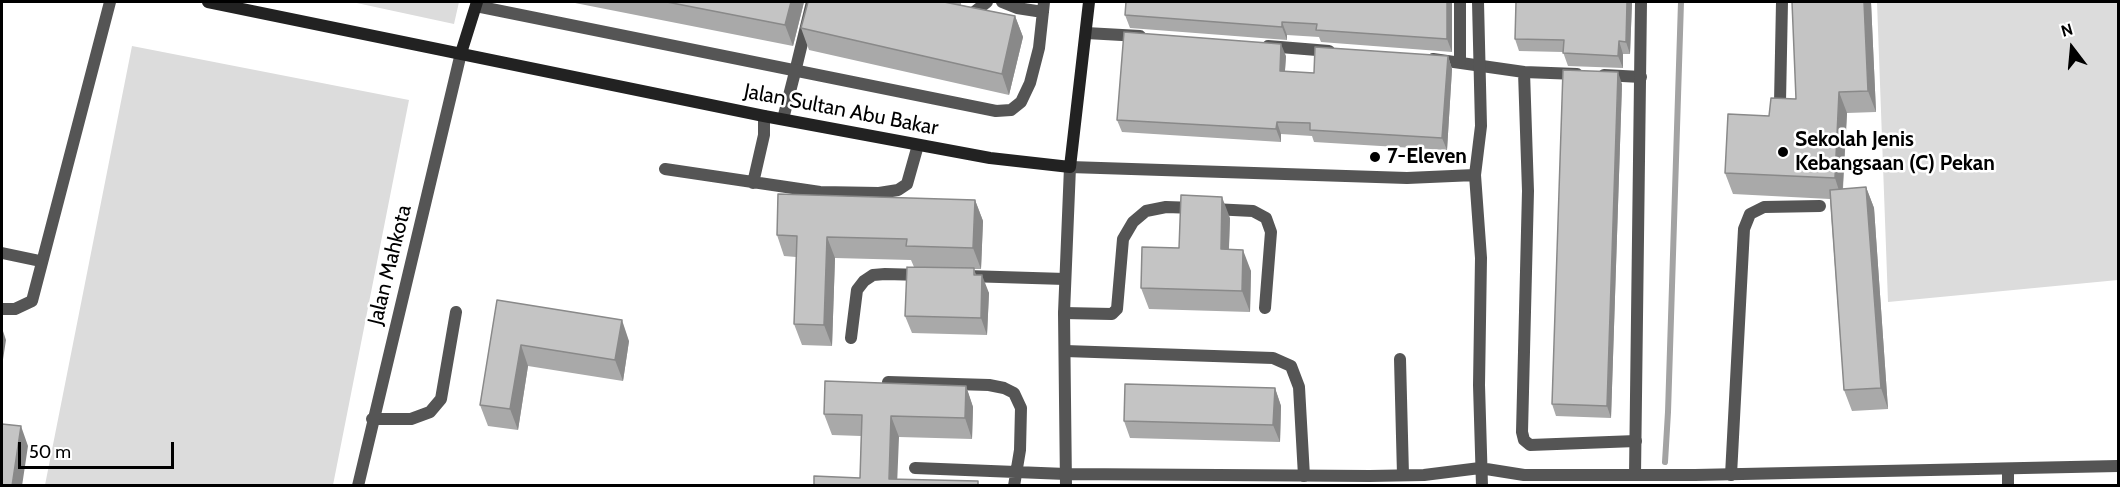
<!DOCTYPE html>
<style>
body{margin:0}
#map{position:relative;width:2120px;height:487px;overflow:hidden;background:#fff;font-family:Cabin,sans-serif}
canvas{display:block}
.frame{position:absolute;inset:0;border:3px solid #000;pointer-events:none}
.north{position:absolute;left:2042px;top:18px;width:60px;height:60px;-webkit-text-stroke:4px #fff;paint-order:stroke;rotate:344deg;font-size:16px;font-weight:700;line-height:24px;text-align:center;color:#000}
.north::after{content:'';display:block;margin:auto;width:21px;height:27px;background:#000;clip-path:polygon(50% 0,100% 100%,50% 72%,0 100%)}
.scale{position:absolute;left:18px;top:442px;width:156px;height:27px;box-sizing:border-box;border:3px solid #000;border-top:0;padding-left:8px;font-size:18px;line-height:21px;white-space:nowrap;color:#000;-webkit-text-stroke:4px #fff;paint-order:stroke}
</style>
<div id="map">
<canvas width="2120" height="487"></canvas>
<div class="frame"></div>
<div class="north">N</div>
<div class="scale">50 m</div>
</div>
<script>
const c = document.querySelector('canvas').getContext('2d');
c.lineJoin = 'round';
function fill(path, color) {
  c.fillStyle = color;
  c.fill(path, 'evenodd');
}
function shape(rows) {
  const path = new Path2D();
  for (const r of rows) {
    path.moveTo(r[0], r[1]);
    for (let i = 2; i < r.length; i += 2) path.lineTo(r[i], r[i + 1]);
  }
  return path;
}
function strokePath(path, color, width, dash) {
  c.strokeStyle = color;
  c.lineWidth = width;
  c.lineCap = dash ? 'butt' : 'round';
  c.setLineDash(dash || []);
  c.stroke(path);
}
function label(font, color, halo, rows, align = 'center') {
  c.font = font + ' Cabin,sans-serif';
  c.lineWidth = 5;
  c.setLineDash([]);
  c.textBaseline = 'middle';
  c.strokeStyle = halo;
  c.fillStyle = color;
  for (const [text, x, y, turn = 0] of rows) {
    c.save();
    c.translate(x, y);
    c.rotate((+turn || 0) * Math.PI / 180);
    c.textAlign = isNaN(turn) ? turn : align;
    if (halo) c.strokeText(text, 0, 0);
    c.fillText(text, 0, 0);
    c.restore();
  }
}
const green = shape([
 [352,2,459,2,454,24],
 [1877,2,2118,2,2118,280,1888,302],
 [132,46,409,100,333,485,45,485]
]);
const stream = shape([
 [1665,462,1668,412,1681,2]
]);
const lane = shape([
 [969,16,987,2],
 [1086,33,1140,36],
 [1268,46,1329,51],
 [1433,59,1524,72,1528,191,1522,432,1524,440,1530,445,1636,441],
 [795,72,812,2],
 [1524,72,1577,74],
 [1604,75,1641,77],
 [1780,102,1782,2],
 [665,169,820,192,879,193,898,190,907,184,918,145],
 [753,183,764,135,764,116],
 [1213,209,1253,211,1266,218,1271,232,1265,308],
 [2,253,40,261],
 [967,276,1065,279],
 [2,309,15,309,32,301,110,2],
 [1064,313,1112,314,1117,309,1123,239,1133,222,1146,211,1166,207,1195,208],
 [851,338,857,290,864,281,873,275,885,274,923,275],
 [1065,351,1273,358,1291,366,1299,387,1304,476],
 [1400,359,1403,475],
 [888,382,989,385,1004,388,1014,393,1021,408,1020,450,1014,486],
 [372,419,411,419,430,412,441,399,456,312],
 [915,468,1066,474],
 [2008,469,2008,486],
 [1731,475,1744,229,1750,214,1764,207,1820,206]
]);
const street = shape([
 [1002,2,1017,8,1043,12],
 [1478,2,1481,126,1475,175,1481,258,1479,385,1482,486],
 [476,6,996,111,1011,110,1021,102,1030,83,1039,48,1044,2],
 [1460,61,1460,2],
 [783,119,795,72],
 [1066,474,1370,476,1424,475,1480,468,1524,475,1695,475,2118,466],
 [1635,475,1641,2],
 [358,486,461,53],
 [1066,486,1064,313,1070,167,1407,178,1475,175]
]);
const secondary = shape([
 [208,2,764,116,990,158,1070,167,1089,2],
 [461,53,477,2]
]);
const wall = shape([
 [570,2,804,2,793,46],
 [808,2,961,2,961,5,1015,16,1023,37,1009,95,809,50,801,28],
 [1126,2,1452,2,1452,52,1321,42,1319,37,1287,35,1287,40,1130,28,1125,15],
 [1516,2,1632,2,1630,54,1623,54,1623,68,1568,66,1563,52,1519,51,1515,39],
 [1871,2,1876,112,1847,113,1843,189,1866,187,1874,208,1888,409,1852,411,1844,390,1830,199,1733,194,1725,173,1769,116,1796,99],
 [1286,56,1285,71,1314,73,1448,56,1452,69,1447,150,1314,142,1312,136,1281,134,1281,142,1122,132,1117,120],
 [1622,84,1611,418,1556,416,1552,404],
 [975,200,983,221,981,269,974,269,976,275,989,293,987,335,912,333,905,316,914,267,911,260,835,258,832,346,802,345,794,324,796,257,784,256,777,235],
 [1230,218,1229,249,1251,271,1250,312,1149,309,1141,288,1179,248],
 [497,300,629,341,623,381,528,366,518,430,488,426,480,405],
 [966,386,973,407,972,439,899,437,860,478,861,436,832,435,824,414],
 [1275,388,1281,406,1280,442,1130,438,1124,421]
]);
const shadedWall = shape([
 [791,2,804,2,793,46,785,25],
 [1447,2,1452,2,1452,52,1447,39],
 [1627,2,1632,2,1630,54,1626,42],
 [1864,2,1871,2,1876,112,1868,91],
 [1015,16,1023,37,1009,95,1002,74],
 [1282,22,1287,35,1287,40,1282,27],
 [1619,41,1623,54,1623,68,1618,56],
 [1281,44,1286,56,1284,83,1280,71],
 [1448,56,1452,69,1447,150,1442,138],
 [1618,72,1622,84,1611,418,1607,406],
 [1839,92,1847,113,1842,200,1835,178],
 [1277,122,1281,134,1281,142,1276,129],
 [1866,187,1874,208,1888,409,1881,388],
 [1222,197,1230,218,1228,270,1221,249],
 [975,200,983,221,981,269,973,248],
 [827,237,835,258,832,346,824,325],
 [1243,250,1251,271,1250,312,1242,291],
 [982,275,989,293,987,335,981,318],
 [622,320,629,341,623,381,615,360],
 [2,328,6,340,2,366],
 [521,345,528,366,518,430,510,409],
 [966,386,973,407,972,439,965,418],
 [1275,388,1281,406,1280,442,1273,425],
 [891,416,899,437,897,486,889,479],
 [21,426,28,446,22,486,12,486]
]);
const building = shape([
 [667,2,791,2,785,25,667,2],
 [808,2,944,2,1015,16,1002,74,801,28,808,2],
 [1126,2,1447,2,1447,39,1316,30,1317,24,1282,22,1282,27,1125,15,1126,2],
 [1516,2,1627,2,1626,42,1619,41,1618,56,1563,53,1564,40,1515,39,1516,2],
 [1792,2,1864,2,1868,91,1839,92,1835,178,1725,173,1728,114,1769,116,1771,98,1796,99,1792,2],
 [1124,32,1281,44,1280,71,1314,73,1315,47,1448,56,1442,138,1310,130,1310,123,1277,122,1276,129,1117,120,1124,32],
 [1563,70,1618,72,1607,406,1552,404,1563,70],
 [1866,187,1881,388,1844,390,1830,190,1866,187],
 [778,194,975,200,973,248,906,246,907,239,827,237,824,325,794,324,797,236,777,235,778,194],
 [1181,195,1222,197,1221,249,1243,250,1242,291,1141,288,1142,247,1179,248,1181,195],
 [907,267,974,268,974,275,982,275,981,318,905,316,907,267],
 [497,300,622,320,615,360,521,345,510,409,480,405,497,300],
 [825,381,966,386,965,418,891,416,889,479,978,481,978,486,814,486,814,476,860,478,862,415,824,414,825,381],
 [1125,384,1275,388,1273,425,1124,421,1125,384],
 [2,424,21,426,12,486,2,486,2,424]
]);
const markers = [
 [1783,152,6,"#000"],
 [1375,157,6,"#000"]
];
const streetNames = [
 ["Jalan Sultan Abu Bakar",841,110,11],
 ["Jalan Mahkota",390,265,-76]
];
const poiNames = [
 ["Sekolah Jenis",1795,140],
 ["Kebangsaan (C) Pekan",1795,164],
 ["7-Eleven",1387,157]
];
fill(green, '#dcdcdc');
strokePath(stream, '#a3a3a3', 6);
strokePath(lane, '#555', 12);
strokePath(street, '#555', 12);
strokePath(secondary, '#222', 12);
fill(wall, '#a9a9a9');
fill(shadedWall, '#898989');
fill(building, '#c4c4c4');
strokePath(building, '#898989', 1.5);
for (const [x, y, r, color] of markers) {
  const dot = new Path2D();
  dot.arc(x, y, r, 0, 2 * Math.PI);
  c.fillStyle = color;
  c.fill(dot);
  strokePath(dot, '#fff', 2);
}
label('21px', '#000', '#fff', streetNames);
label('bold 21px', '#000', '#fff', poiNames, 'left');
</script>
